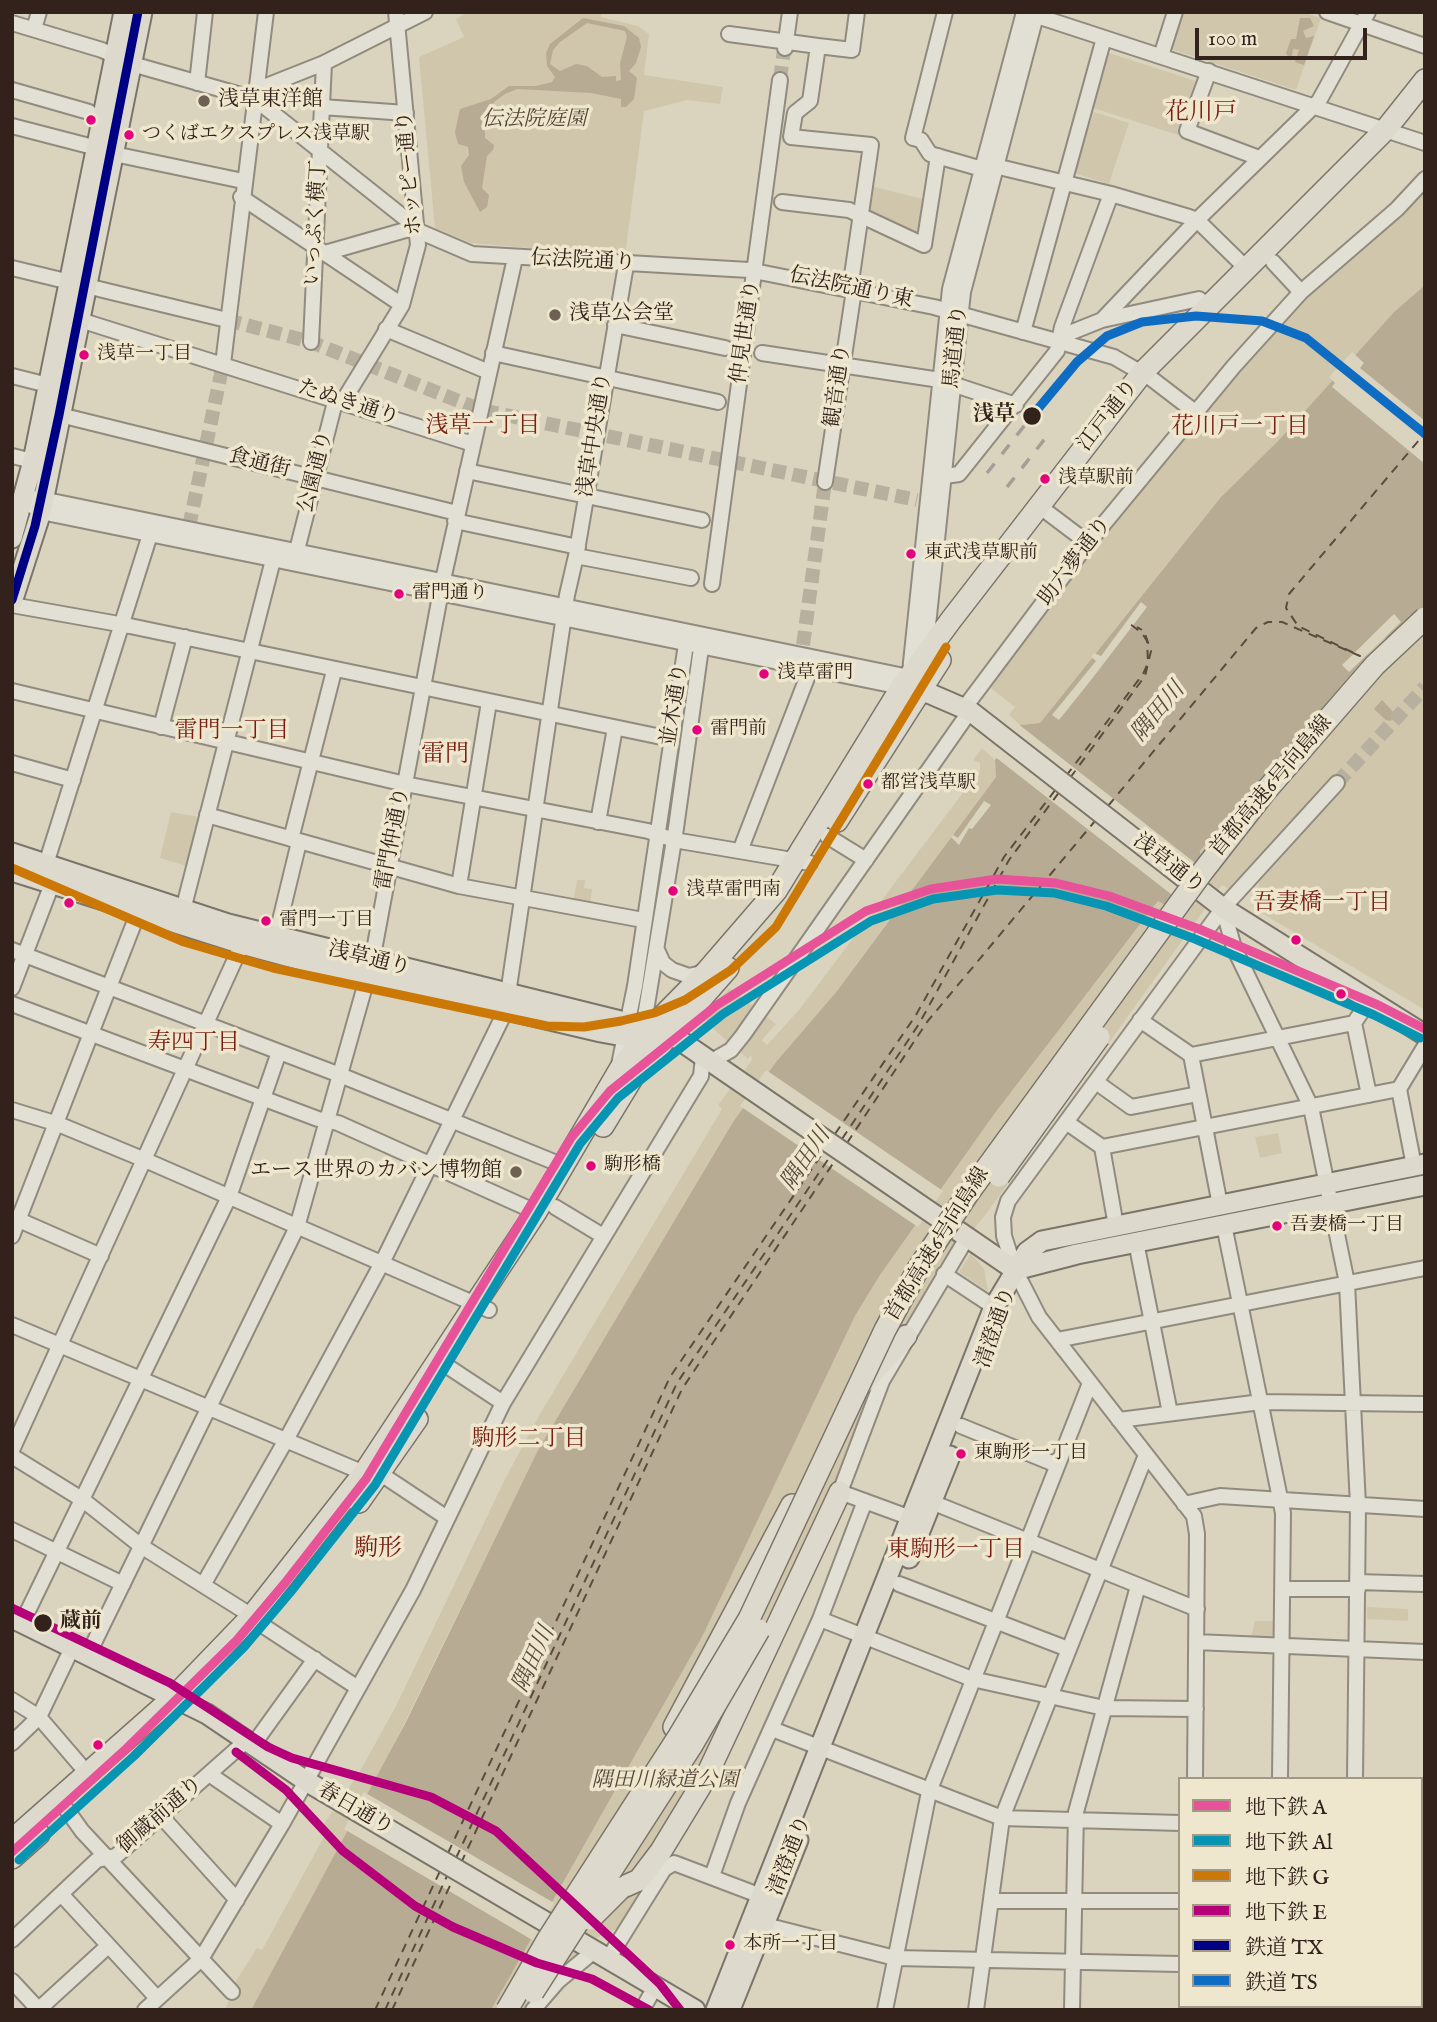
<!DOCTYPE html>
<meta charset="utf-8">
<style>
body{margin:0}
#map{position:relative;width:1437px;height:2022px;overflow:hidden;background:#dad4bf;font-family:"IM FELL English","Noto Serif JP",serif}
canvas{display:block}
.frame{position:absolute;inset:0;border:14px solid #32221b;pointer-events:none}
.legend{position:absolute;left:1178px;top:1777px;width:245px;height:231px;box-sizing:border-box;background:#eee7ce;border:2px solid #a39886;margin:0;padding:9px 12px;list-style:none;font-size:21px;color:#32221b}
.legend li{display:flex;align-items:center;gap:14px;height:35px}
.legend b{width:35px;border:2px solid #a39886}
.scale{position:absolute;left:1195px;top:28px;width:172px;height:32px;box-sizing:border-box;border:4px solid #32221b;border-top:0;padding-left:9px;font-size:21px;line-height:24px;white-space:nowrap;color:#32221b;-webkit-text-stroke:5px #eee7ce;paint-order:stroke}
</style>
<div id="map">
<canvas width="1437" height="2022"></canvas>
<div class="frame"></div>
<ul class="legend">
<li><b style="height:9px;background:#e85298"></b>地下鉄 A</li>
<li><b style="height:9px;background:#0895b3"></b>地下鉄 Al</li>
<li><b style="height:9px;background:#cc7807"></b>地下鉄 G</li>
<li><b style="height:9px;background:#b6007a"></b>地下鉄 E</li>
<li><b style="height:9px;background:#000084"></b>鉄道 TX</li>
<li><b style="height:9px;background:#0f6cc3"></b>鉄道 TS</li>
</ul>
<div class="scale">100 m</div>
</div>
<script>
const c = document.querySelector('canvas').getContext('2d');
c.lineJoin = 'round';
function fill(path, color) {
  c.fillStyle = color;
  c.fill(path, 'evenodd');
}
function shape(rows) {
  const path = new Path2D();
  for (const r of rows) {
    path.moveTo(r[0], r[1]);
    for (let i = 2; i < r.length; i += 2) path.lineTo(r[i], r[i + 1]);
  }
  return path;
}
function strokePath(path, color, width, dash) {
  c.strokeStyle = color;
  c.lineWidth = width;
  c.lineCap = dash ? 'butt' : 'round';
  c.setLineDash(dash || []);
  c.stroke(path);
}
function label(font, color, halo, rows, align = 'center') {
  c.font = font + ' "IM FELL English","Noto Serif JP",serif';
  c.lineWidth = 7;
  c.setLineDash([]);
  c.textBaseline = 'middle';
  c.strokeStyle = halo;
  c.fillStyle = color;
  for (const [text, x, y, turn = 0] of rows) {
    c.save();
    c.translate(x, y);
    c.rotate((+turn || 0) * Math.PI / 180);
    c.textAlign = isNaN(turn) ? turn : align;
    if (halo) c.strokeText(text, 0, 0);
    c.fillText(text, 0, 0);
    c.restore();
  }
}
const green = shape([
 [469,12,601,12,601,17,638,26,649,34,644,75,723,87,720,104,687,100,644,111,625,256,471,243,435,228,419,57,464,37,456,19],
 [1180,12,1301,12,1321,18,1296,90,1168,48],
 [1106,52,1199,82,1178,135,1090,107],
 [1094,112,1129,123,1109,184,1074,173],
 [867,185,927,200,922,242,862,214],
 [1425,186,1425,285,1394,312,1278,441,1221,497,1040,723,1020,725,1009,715,1015,707,988,686,1060,585,1283,317],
 [1425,607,1425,1010,1255,909,1259,882,1343,786,1296,820,1229,889,1222,885,989,1210,953,1255,939,1277,650,1878,619,1928,594,1939,560,1974,532,2010,491,2010,703,1635,855,1316,880,1275,995,1113,1159,900,1166,906,1201,858,1200,851,1372,650,1385,638,1391,639,1389,636],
 [982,748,995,760,996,777,837,991,776,1062,733,1122,538,1450,386,1761,251,2010,225,2010,236,1981,257,1948,262,1950,325,1835,319,1831,359,1773,395,1708,506,1477,539,1416,722,1109,718,1105,752,1060,751,1055,748,1059,739,1051,764,1015,776,1024,762,1040,767,1045,799,1010,980,770,980,763,973,760],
 [171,812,199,817,186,866,160,858],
 [577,880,585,880,584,888,592,889,590,906,573,903],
 [730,988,758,1010,729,1043,707,1023,707,1012],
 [1278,1133,1282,1153,1260,1158,1255,1137],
 [1320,1195,1048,1253,1047,1250,1054,1247],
 [971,1253,984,1269,988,1291,959,1272],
 [1367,1607,1408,1609,1408,1621,1367,1619],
 [1255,1621,1274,1621,1273,1640,1251,1639]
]);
const water = shape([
 [583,18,624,26,639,38,641,47,636,63,629,71,637,78,634,99,626,107,621,107,621,99,591,93,517,89,505,94,494,102,485,123,485,138,494,145,493,150,487,156,482,188,489,195,487,207,480,212,464,182,461,166,469,155,468,147,458,144,455,132,460,109,491,99,509,86,536,86,552,82,555,77,547,66,546,53,550,44],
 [587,23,625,31,627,37,620,63,621,80,616,81,616,76,602,77,587,66,576,64,560,71,550,64,553,50,560,42],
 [1300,18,1310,18,1314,26,1303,31,1306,38,1314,36,1304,65,1295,62,1299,50,1293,49,1291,61,1286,53,1291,39,1296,39],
 [1425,285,1425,607,1389,636,1392,640,1389,642,1385,638,1372,650,1200,851,1201,857,1167,906,1158,901,995,1113,880,1275,855,1316,703,1635,491,2010,251,2010,406,1722,538,1450,733,1122,776,1062,837,991,996,777,995,760,1020,725,1040,723,1221,497,1278,441,1394,312],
 [1382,700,1394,713,1391,721,1386,720,1374,709]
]);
const pier = shape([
 [1352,352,1364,363,1360,368,1425,421,1425,464,1332,387,1335,383,1329,377],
 [1141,602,1147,607,1091,680,1059,720,1052,715,1096,661,1091,657,1094,653,1101,656],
 [1394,614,1401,622,1349,672,1342,665],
 [1017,723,1199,866,1176,898,994,756],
 [984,801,991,805,972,829,969,828,959,845,951,837,953,835,958,838],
 [766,1070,943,1191,918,1227,740,1106],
 [364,1792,554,1903,534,1941,344,1829]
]);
const ferry = shape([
 [1066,776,1143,674,1148,663,1147,641,1142,633,1130,624],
 [1070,778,1145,676,1151,651,1144,631,1137,627],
 [1108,806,1256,628,1268,622,1282,622,1360,656,1298,626,1286,608,1289,594,1425,433],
 [835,1134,916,1015,1004,857,1056,789],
 [842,1139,919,1024,1009,860,1060,791],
 [847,1143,927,1022,1095,821],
 [448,1853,670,1377,824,1151],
 [456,1858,677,1383,831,1155],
 [461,1863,682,1389,836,1159],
 [375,2010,440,1871],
 [385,2010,447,1876],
 [392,2010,454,1877]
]);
const minorTunnel = shape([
 [780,80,784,49],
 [227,320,311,342,481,410,917,500],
 [189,527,223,364],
 [803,645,825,482],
 [1337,783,1425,687]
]);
const minor = shape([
 [945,12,913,138,921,140,930,154,982,169,995,166,1111,194,1189,217,1197,220,1247,269],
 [1327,12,1425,46],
 [1028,13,1425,143],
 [12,23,102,50,132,64,255,99,416,227],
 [34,29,39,12],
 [729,34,818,46,810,101,795,113,791,137,871,145,850,289],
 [818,46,852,50,857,12],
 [785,48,790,12],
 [1161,56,1175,12],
 [1209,71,1187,131,1259,158],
 [197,83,205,12],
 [12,90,89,112],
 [256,90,324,63,425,12],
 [322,107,406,113],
 [12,126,97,148],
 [114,154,243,181],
 [241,197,402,305],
 [782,202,849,210,924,245,938,156],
 [416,230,472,254,749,270,934,307,1114,357,1152,379,1195,412],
 [325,253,416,227],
 [1273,262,1301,292],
 [12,268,227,320],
 [80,320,473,444],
 [1102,320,1197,220,1319,101,1368,12],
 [615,325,725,348],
 [386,329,489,372],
 [1023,332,1104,38],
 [311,342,324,63],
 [1059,342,1072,332,1102,320,1199,299,1209,307],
 [493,353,718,402],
 [762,353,940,380],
 [223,364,266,12],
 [12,376,48,385],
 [952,384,1016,405],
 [60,415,457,513],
 [12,456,33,461],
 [467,471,702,520],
 [945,476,959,474,1057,351,1062,327,1111,194],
 [825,482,854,290],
 [37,498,909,677],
 [23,499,41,512,906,688],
 [1039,506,1088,543],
 [455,521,578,547],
 [297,550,334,406,345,398,402,305,418,245,396,12],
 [576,556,691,578],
 [712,584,780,80],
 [12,605,130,626,671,739],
 [925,654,963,292,1037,12],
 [910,672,950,289,1024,12],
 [12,691,405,784,648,831,674,840,810,863],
 [965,707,1088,543,1234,366,1301,292,1397,209,1425,179],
 [161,727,185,637],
 [12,763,73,780],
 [207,815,459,886,643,920],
 [598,822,615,728],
 [827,836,866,860],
 [291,839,334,671],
 [740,851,810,670],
 [46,864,153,525],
 [459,886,489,702],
 [1223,908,1234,948,1311,1107,1347,1283,1358,1505,1355,1779],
 [183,910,273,560],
 [276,937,299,842],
 [12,950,340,1075,564,1166],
 [657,950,663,963,672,970,689,976,706,972],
 [12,988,52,884],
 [508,994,567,595,576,556,626,265],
 [12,1004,318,1119,338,1123,536,1212],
 [1140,1020,1191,1055,1354,1023,1369,1001],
 [1354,1023,1369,1095],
 [642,1035,676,828,701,648,699,640],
 [1191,1055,1220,1205],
 [710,1062,731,1050,743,1035,970,711],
 [619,1065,635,986,686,644,692,639],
 [1096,1082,1131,1107,1198,1094],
 [12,1110,58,1124,145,1160,489,1310],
 [1066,1122,1102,1147,1399,1089],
 [1102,1147,1116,1226],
 [1414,1166,1399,1089,1425,1046],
 [555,1207,603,1236],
 [12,1217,101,1256],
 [1224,1225,1283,1513,1280,1779],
 [12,1236,138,913],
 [1136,1242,1170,1413],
 [944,1274,994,1307],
 [12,1325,364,1473,381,1474,447,1518],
 [1057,1340,1425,1268],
 [450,1368,503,1403],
 [1119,1420,1261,1402,1425,1404],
 [961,1426,1057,1465],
 [12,1450,242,944],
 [12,1456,83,1500,141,1546,252,1616],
 [924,1499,1197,1609],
 [1184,1504,1220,1496,1425,1509],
 [919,1521,840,1492,882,1381,968,1236],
 [12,1530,123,1584],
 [1358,1582,1425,1584],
 [899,1584,1068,1649],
 [203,1585,286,1440,382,1263,506,1010],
 [1282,1589,1358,1589],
 [820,1619,972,1679,1104,1708,1196,1709],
 [22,1623,229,1197,279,1052],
 [262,1625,358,1688],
 [1196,1642,1425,1652],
 [88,1655,297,1227,372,961,443,580,515,258],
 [12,1700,39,1717,87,1773],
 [772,1729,1002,1818,1180,1823],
 [12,1743,39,1717,72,1648],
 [253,1745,315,1659],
 [209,1774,282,1824],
 [1195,1779,1197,1534,1194,1516,1039,1317,1015,1270,1004,1236,1003,1217,1008,1201,1223,908,1337,783],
 [1421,1789,1425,1789],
 [67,1810,82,1831,232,1992],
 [161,1816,237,1900],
 [712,1876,738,1803,820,1619,865,1501],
 [61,1894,157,1998],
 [991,1901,1180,1901],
 [1421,1901,1425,1901],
 [765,1925,895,1958,1180,1964],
 [12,1940,97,1860,116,1856,246,1741],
 [608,1959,664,1869,674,1863,769,1899],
 [12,1981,39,2010],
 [38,2010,108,1946],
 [145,2010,201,1959,282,1824,413,1590,503,1403,701,1076,703,1057],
 [533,2010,558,1981,594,1951],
 [642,2010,655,1987],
 [885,2010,929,1792,1090,1383],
 [976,2010,1002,1818,1146,1455],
 [1072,2010,1076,1812,1138,1586],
 [1193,2010,1193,2006],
 [1279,2010,1279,2006],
 [1353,2010,1353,2006]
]);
const major = shape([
 [12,538,33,461,124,12],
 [12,602,41,512,142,12],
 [919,689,970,711,1223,908,1425,1035],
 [12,853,228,924,669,1033,1015,1270],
 [12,871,242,944,346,972,601,1032,655,1042],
 [1015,1270,1077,1254,1425,1185],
 [909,1558,950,1456],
 [12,1618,207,1714,306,1781,695,2010],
 [731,2007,798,1840],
 [716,2010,994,1307,1027,1252,1042,1241,1425,1164]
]);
const highway = shape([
 [837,821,940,660],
 [603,1126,634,1075,728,968],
 [862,1384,906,1336],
 [359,1502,417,1419],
 [674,1727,792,1505],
 [12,1840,174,1697,252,1616,364,1473,536,1212,620,1069,652,1027,706,972,776,891,901,688,951,620,1142,373,1386,129,1425,80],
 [12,1858,39,1834],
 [621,1888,639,1880,661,1851,706,1777,840,1492]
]);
const rail = shape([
 [987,473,1032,416],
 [1007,487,1051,431]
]);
const highwayBridge = shape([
 [999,1176,1099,1037],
 [590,1919,621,1888],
 [533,1992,692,1745,759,1630],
 [507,2010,548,1939,679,1736,749,1619,885,1330,918,1269,967,1195,1203,871,1264,793,1375,665,1425,618]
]);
const rail1 = shape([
 [12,600,35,526,59,415,138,12]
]);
const rail2 = shape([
 [1032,416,1077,362,1107,336,1142,322,1196,316,1262,321,1306,338,1425,434]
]);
const metro1 = shape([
 [12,1852,127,1748,237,1640,285,1583,366,1479,571,1138,610,1091,717,1005,866,911,931,889,997,879,1056,883,1109,896,1199,929,1378,1005,1425,1029]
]);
const metro2 = shape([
 [19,1860,134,1756,244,1647,293,1589,375,1485,580,1144,618,1098,723,1014,871,921,933,899,997,890,1054,893,1106,906,1195,939,1374,1015,1420,1038]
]);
const metro3 = shape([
 [12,868,184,942,273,968,547,1026,584,1027,621,1021,654,1013,685,1000,731,970,776,927,946,647]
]);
const metro4 = shape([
 [12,1608,170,1683,268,1747,292,1758,431,1797,496,1831,660,1984,680,2010],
 [236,1752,286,1790,343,1851,415,1906,453,1927,537,1963,592,1979,649,2010]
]);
const markers = [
 [204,101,7,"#6d6054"],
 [91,120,6,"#e5007d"],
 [129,135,6,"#e5007d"],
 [555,315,7,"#6d6054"],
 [84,355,6,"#e5007d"],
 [1032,416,10,"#32221b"],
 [1045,479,6,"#e5007d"],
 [911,554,6,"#e5007d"],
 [399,594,6,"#e5007d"],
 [764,674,6,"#e5007d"],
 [697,730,6,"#e5007d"],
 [868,784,6,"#e5007d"],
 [673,891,6,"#e5007d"],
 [69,903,6,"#e5007d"],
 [266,921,6,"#e5007d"],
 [1296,940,6,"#e5007d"],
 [1341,994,6,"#e5007d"],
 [591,1166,6,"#e5007d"],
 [516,1172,7,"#6d6054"],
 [1277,1226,6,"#e5007d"],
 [961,1454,6,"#e5007d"],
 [43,1623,10,"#32221b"],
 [98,1745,6,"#e5007d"],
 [730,1945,6,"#e5007d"]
];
const busNames = [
 ["つくばエクスプレス浅草駅",142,135],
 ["浅草一丁目",97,355],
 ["浅草駅前",1058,479],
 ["東武浅草駅前",924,554],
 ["雷門通り",412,594],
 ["浅草雷門",777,674],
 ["雷門前",710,730],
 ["都営浅草駅",881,784],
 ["浅草雷門南",686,891],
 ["雷門一丁目",279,921],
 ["駒形橋",604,1166],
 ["吾妻橋一丁目",1290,1226],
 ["東駒形一丁目",974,1454],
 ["本所一丁目",743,1945]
];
const poiNames = [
 ["浅草東洋館",218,101],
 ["浅草公会堂",569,315],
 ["エース世界のカバン博物館",502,1172,"right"]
];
const parkNames = [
 ["伝法院庭園",534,121],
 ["隅田川緑道公園",665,1782]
];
const streetNames = [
 ["ホッピー通り",411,173,-95],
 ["いっぷく横丁",317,223,-87],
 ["伝法院通り",583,262,3],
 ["伝法院通り東",851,289,12],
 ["仲見世通り",747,332,-82],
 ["馬道通り",957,347,-84],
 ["観音通り",839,386,-82],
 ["たぬき通り",348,404,18],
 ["江戸通り",1109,416,-52],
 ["浅草中央通り",596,435,-81],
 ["食通街",259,464,14],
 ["公園通り",317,472,-76],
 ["助六夢通り",1076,562,-53],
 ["並木通り",676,705,-81],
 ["首都高速6号向島線",1272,787,-50],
 ["雷門仲通り",394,839,-79],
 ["浅草通り",1168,865,38],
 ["浅草通り",369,960,14],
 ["首都高速6号向島線",938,1245,-58],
 ["清澄通り",997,1328,-71],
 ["春日通り",355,1810,30],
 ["御蔵前通り",161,1816,-41],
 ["清澄通り",791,1856,-69]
];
const stopNames = [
 ["浅草",1015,416],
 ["蔵前",60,1623,"left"]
];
const neighbourhoodNames = [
 ["浅草一丁目",483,427],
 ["花川戸一丁目",1240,428],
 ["雷門一丁目",232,732],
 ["吾妻橋一丁目",1322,904],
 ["寿四丁目",194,1044],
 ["駒形二丁目",529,1440],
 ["東駒形一丁目",956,1551]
];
const waterNames = [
 ["隅田川",1159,713,-50],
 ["隅田川",807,1160,-56],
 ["隅田川",535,1660,-65]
];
const quarterNames = [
 ["花川戸",1201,114],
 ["雷門",445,756],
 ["駒形",378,1550]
];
fill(green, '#d0c6ab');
fill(water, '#b7ac93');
fill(pier, '#dad4bf');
strokePath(ferry, '#5b4c3e', 2, [9, 7]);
strokePath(minorTunnel, '#b8b09e', 14, [14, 7]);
strokePath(minor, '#918b7f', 18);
strokePath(major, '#7a7469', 23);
strokePath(highway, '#7a7469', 24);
strokePath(minor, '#e2dfd4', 14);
strokePath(major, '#dddacd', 19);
strokePath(highway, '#dddacd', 21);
strokePath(rail, '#a49f96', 3.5, [12, 12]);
strokePath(highwayBridge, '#7a7469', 24, []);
strokePath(highwayBridge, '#dddacd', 21);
strokePath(rail1, '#000084', 9);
strokePath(rail2, '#0f6cc3', 9);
strokePath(metro1, '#e85298', 9);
strokePath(metro2, '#0895b3', 9);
strokePath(metro3, '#cc7807', 9);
strokePath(metro4, '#b6007a', 9);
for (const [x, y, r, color] of markers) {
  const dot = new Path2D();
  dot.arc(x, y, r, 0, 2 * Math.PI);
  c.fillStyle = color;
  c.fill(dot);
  strokePath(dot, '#eee7ce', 2.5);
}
label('19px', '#32221b', '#eee7ce', busNames, 'left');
label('21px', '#32221b', '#eee7ce', poiNames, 'left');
label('italic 21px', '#57483b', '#eee7ce', parkNames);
label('21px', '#32221b', '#eee7ce', streetNames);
label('bold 21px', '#32221b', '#eee7ce', stopNames, 'right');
label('23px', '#7a1f14', '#eee7ce', neighbourhoodNames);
label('italic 23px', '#5b4c3e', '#eee7ce', waterNames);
label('24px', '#7a1f14', '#eee7ce', quarterNames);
</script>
